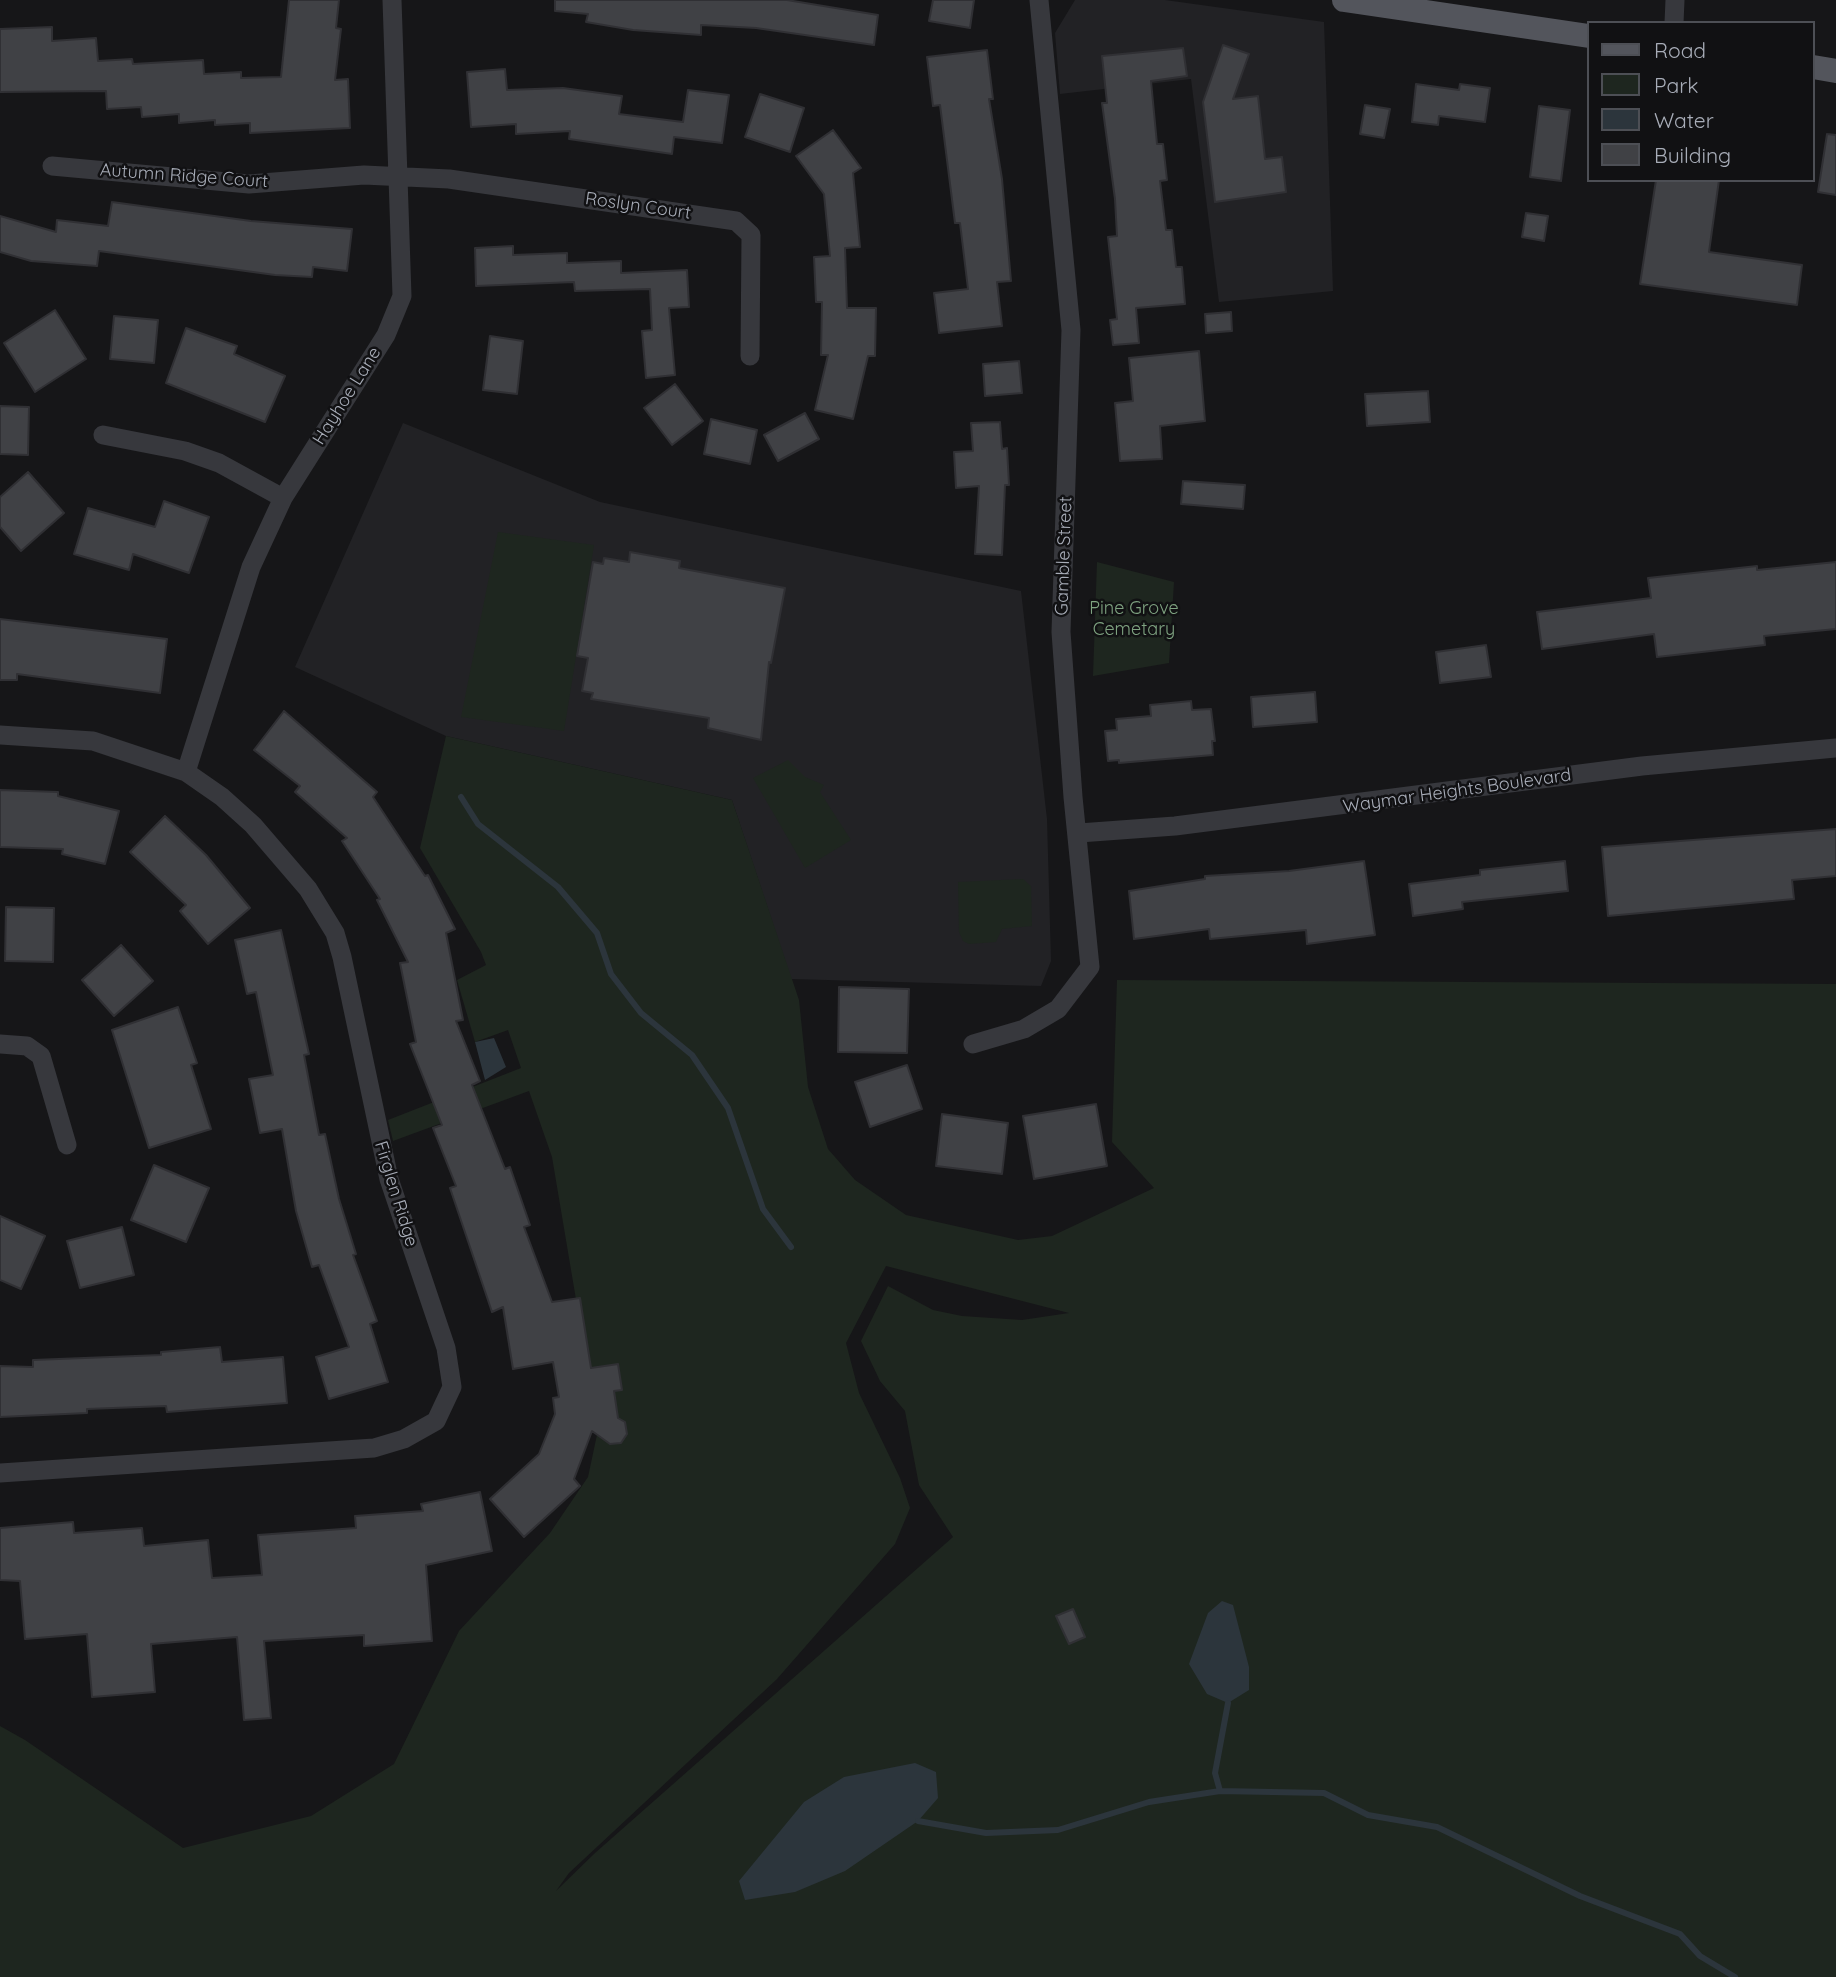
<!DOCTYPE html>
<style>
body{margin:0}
#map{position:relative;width:1836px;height:1977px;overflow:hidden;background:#161618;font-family:Quicksand,sans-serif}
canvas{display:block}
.legend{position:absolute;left:1587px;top:21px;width:228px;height:161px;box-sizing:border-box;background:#111113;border:2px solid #4d4f55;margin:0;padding:9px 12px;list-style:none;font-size:21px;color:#a8adb8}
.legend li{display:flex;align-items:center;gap:14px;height:35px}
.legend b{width:35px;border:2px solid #4d4f55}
</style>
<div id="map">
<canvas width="1836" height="1977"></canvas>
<ul class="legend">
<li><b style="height:9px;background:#53555c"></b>Road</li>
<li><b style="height:19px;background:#1e261f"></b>Park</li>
<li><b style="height:19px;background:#2c353c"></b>Water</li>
<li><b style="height:19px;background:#404145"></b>Building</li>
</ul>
</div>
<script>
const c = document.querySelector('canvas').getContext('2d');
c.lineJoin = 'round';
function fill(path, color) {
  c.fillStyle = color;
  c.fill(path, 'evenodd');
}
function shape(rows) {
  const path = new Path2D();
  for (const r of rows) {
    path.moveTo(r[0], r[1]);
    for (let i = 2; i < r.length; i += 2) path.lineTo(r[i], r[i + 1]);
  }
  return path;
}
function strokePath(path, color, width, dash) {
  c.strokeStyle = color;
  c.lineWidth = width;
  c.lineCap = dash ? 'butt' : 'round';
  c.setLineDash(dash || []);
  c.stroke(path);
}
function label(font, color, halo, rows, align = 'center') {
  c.font = font + ' Quicksand,sans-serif';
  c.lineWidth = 5;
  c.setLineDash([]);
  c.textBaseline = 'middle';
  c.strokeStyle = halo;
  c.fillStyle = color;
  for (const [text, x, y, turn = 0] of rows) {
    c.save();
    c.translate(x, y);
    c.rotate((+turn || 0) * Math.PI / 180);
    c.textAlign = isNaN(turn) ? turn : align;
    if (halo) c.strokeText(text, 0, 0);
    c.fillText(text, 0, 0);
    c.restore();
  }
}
const built = shape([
 [1075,0,1165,0,1324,22,1333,291,1219,302,1191,79,1060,94,1055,33],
 [403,423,600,502,1021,591,1047,819,1051,961,1041,986,791,979,732,800,446,736,295,667]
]);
const green = shape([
 [498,532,594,545,564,731,461,717],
 [1097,562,1174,582,1169,663,1093,676],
 [446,736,732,800,799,1000,808,1087,828,1149,855,1180,906,1215,1018,1240,1052,1236,1154,1188,1112,1142,1117,980,1836,984,1836,1977,0,1977,0,1726,25,1740,183,1848,311,1816,394,1764,459,1631,550,1533,588,1477,598,1430,552,1157,529,1091,393,1141,388,1120,521,1068,508,1030,475,1042,457,980,486,965,481,952,420,848],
 [886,1266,1069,1313,1022,1320,962,1316,933,1310,888,1286,861,1341,880,1381,905,1411,919,1485,953,1537,595,1853,556,1891,569,1873,777,1679,895,1544,910,1508,900,1478,859,1393,846,1343],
 [788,760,805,777,824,785,820,792,851,840,805,868,753,778],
 [1023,879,1031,886,1032,926,1002,929,996,942,969,944,963,941,959,932,958,882]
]);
const water = shape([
 [494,1038,506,1067,485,1080,475,1042],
 [1222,1601,1233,1605,1249,1667,1249,1690,1228,1703,1207,1694,1189,1664,1208,1613],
 [915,1763,936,1772,938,1798,918,1821,845,1871,795,1892,745,1900,739,1881,804,1802,844,1777]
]);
const stream = shape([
 [461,797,478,824,558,887,597,933,611,974,641,1013,692,1055,728,1108,763,1209,791,1247],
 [1220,1791,1215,1773,1228,1703],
 [918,1821,986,1833,1058,1830,1149,1802,1220,1791,1324,1793,1368,1815,1437,1827,1580,1896,1680,1934,1700,1956,1735,1977]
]);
const building = shape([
 [289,0,339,0,336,28,341,29,335,80,348,79,350,128,250,133,250,123,215,125,215,120,179,123,179,114,142,117,141,107,107,109,106,91,0,92,0,29,52,27,52,41,96,38,98,61,132,59,133,64,203,60,204,74,241,72,241,78,281,77,289,0],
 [555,0,787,0,878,15,874,45,756,28,701,25,701,35,633,30,586,22,588,14,555,11,555,0],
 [933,0,974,0,970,28,929,21,933,0],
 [1223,45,1249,54,1233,99,1258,96,1265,159,1282,157,1286,192,1215,202,1203,102,1223,45],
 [1183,48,1187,76,1151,81,1157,144,1163,144,1167,180,1160,181,1166,230,1172,230,1176,267,1182,267,1185,304,1136,308,1139,343,1113,345,1110,320,1117,319,1108,237,1117,236,1115,199,1102,103,1107,103,1102,56,1183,48],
 [987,50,993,99,989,99,1002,179,1011,281,997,282,1002,326,939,333,934,293,968,289,960,223,955,223,940,105,933,106,927,57,987,50],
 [505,69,507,90,563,88,622,96,619,114,683,122,688,90,729,95,722,143,674,137,672,154,569,139,570,131,516,134,516,124,471,127,467,72,505,69],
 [1416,84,1459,90,1460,84,1490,88,1485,122,1439,116,1438,125,1412,122,1416,84],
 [760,94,804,108,790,152,745,137,760,94],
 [1365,105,1390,109,1384,138,1360,134,1365,105],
 [1539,106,1570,110,1561,181,1530,177,1539,106],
 [833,130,861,168,853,173,860,247,845,248,847,308,876,308,875,356,868,356,853,419,815,410,828,355,821,355,822,302,816,302,814,257,830,256,824,194,796,156,833,130],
 [1827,134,1836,135,1836,195,1818,192,1827,134],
 [1656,180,1719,180,1709,252,1802,265,1797,305,1640,284,1656,180],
 [112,202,251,221,352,229,347,271,313,267,312,277,275,275,99,251,97,266,31,261,0,252,0,216,56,232,57,220,108,226,112,202],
 [1526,213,1548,216,1544,241,1522,237,1526,213],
 [513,246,513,255,567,253,567,263,621,261,621,273,687,270,689,307,669,308,675,375,646,378,642,331,652,330,650,289,575,291,574,282,476,286,475,248,513,246],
 [55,310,86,359,35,392,4,343,55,310],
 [1231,312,1232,331,1206,333,1205,314,1231,312],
 [114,316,158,320,154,363,110,359,114,316],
 [186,328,237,346,234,354,285,376,265,422,166,383,186,328],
 [490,336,523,341,517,394,483,390,490,336],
 [1199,351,1205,421,1160,426,1162,459,1120,461,1115,403,1133,401,1129,358,1199,351],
 [1019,361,1022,393,985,396,983,364,1019,361],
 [675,384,703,421,672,445,644,408,675,384],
 [1428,391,1430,422,1367,426,1365,394,1428,391],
 [0,406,29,407,28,455,0,454,0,406],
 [805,413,819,439,778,461,764,435,805,413],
 [711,419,757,430,750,464,704,454,711,419],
 [1000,422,1002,449,1007,448,1009,485,1005,485,1002,555,975,554,979,486,956,488,954,452,973,451,971,423,1000,422],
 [28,472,64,513,21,551,0,527,0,497,28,472],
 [1183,481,1245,485,1243,509,1181,504,1183,481],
 [164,501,209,517,189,573,133,554,129,570,74,554,88,508,155,527,164,501],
 [630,552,680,561,679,568,785,588,771,663,769,662,761,740,708,728,709,718,591,699,593,693,582,691,588,658,577,656,593,562,603,564,604,558,629,562,630,552],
 [1836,562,1836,629,1764,636,1765,645,1657,657,1654,634,1542,649,1537,612,1651,598,1648,578,1757,566,1757,570,1836,562],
 [0,619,167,639,160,693,17,674,17,680,0,680,0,619],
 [1486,645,1491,677,1440,683,1436,652,1486,645],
 [1315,692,1317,722,1253,727,1251,697,1315,692],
 [1191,701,1192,710,1211,709,1215,741,1212,741,1213,755,1119,763,1119,760,1108,761,1105,731,1117,730,1116,719,1151,716,1150,705,1191,701],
 [284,711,377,792,373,797,425,876,428,875,455,929,446,933,463,1020,456,1021,480,1081,472,1085,505,1169,510,1167,530,1225,524,1227,552,1302,580,1298,591,1368,618,1364,622,1390,614,1391,618,1418,625,1422,627,1434,621,1443,610,1444,592,1431,574,1479,580,1486,524,1537,490,1499,539,1454,555,1414,553,1398,559,1397,553,1362,513,1369,503,1307,492,1312,450,1188,456,1186,433,1128,442,1125,410,1044,416,1042,400,963,408,962,377,900,380,899,342,841,347,838,295,792,300,786,254,750,284,711],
 [0,790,58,792,58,796,119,811,105,864,62,854,63,849,0,847,0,790],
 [165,816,206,855,250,908,208,944,180,911,186,905,130,852,165,816],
 [1836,829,1836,876,1792,880,1794,899,1608,916,1602,847,1836,829],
 [1364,861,1375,935,1307,944,1306,930,1210,939,1209,929,1134,939,1129,891,1205,879,1205,876,1289,871,1364,861],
 [1565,861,1568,891,1462,902,1463,909,1413,916,1409,884,1480,875,1480,870,1565,861],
 [6,907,54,908,53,962,5,961,6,907],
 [281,930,309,1054,304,1055,319,1135,325,1134,339,1199,356,1254,353,1255,377,1321,370,1324,388,1382,329,1399,316,1357,349,1347,319,1265,312,1267,296,1211,282,1129,260,1133,249,1079,273,1075,256,992,247,994,235,940,281,930],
 [121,945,153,981,114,1016,82,980,121,945],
 [839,987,909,989,907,1053,838,1052,839,987],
 [178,1007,197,1063,191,1065,211,1129,149,1148,112,1030,178,1007],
 [907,1065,922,1109,870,1127,855,1082,907,1065],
 [1096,1104,1107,1166,1034,1179,1023,1116,1096,1104],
 [942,1114,1008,1123,1002,1174,936,1166,942,1114],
 [154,1165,209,1188,186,1242,131,1220,154,1165],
 [0,1216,45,1236,21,1289,0,1280,0,1216],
 [122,1227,134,1275,80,1288,67,1241,122,1227],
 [220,1347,222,1362,283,1357,287,1403,167,1412,166,1406,87,1409,87,1413,0,1417,0,1366,33,1367,33,1360,161,1355,161,1352,220,1347],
 [480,1492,492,1551,426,1565,432,1641,364,1646,364,1635,264,1641,271,1718,244,1720,237,1637,151,1644,155,1692,92,1697,87,1634,25,1639,20,1581,0,1580,0,1528,73,1522,74,1533,142,1528,144,1546,208,1540,212,1578,262,1575,258,1535,356,1528,355,1516,423,1511,421,1504,480,1492],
 [1073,1609,1085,1637,1069,1644,1056,1616,1073,1609]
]);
const minor = shape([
 [1674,23,1675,0],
 [52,166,249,184,364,175,449,179,736,221,751,235,750,356],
 [103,435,185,451,219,463,283,498],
 [0,735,93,741,186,772,222,797,253,825,308,889,335,933,342,957,389,1179,446,1348,452,1387,436,1421,404,1439,374,1448,0,1473],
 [186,772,251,567,283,498,386,335,402,296,392,0],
 [1079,833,1175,826,1642,766,1836,748],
 [0,1044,27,1046,41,1056,67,1145],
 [973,1044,1024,1029,1058,1009,1090,967,1073,797,1061,632,1071,330,1039,0]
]);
const major = shape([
 [1344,0,1589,36],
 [1813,67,1836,71]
]);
const streetNames = [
 ["Autumn Ridge Court",184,176,4],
 ["Roslyn Court",638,206,8],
 ["Hayhoe Lane",347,396,-58],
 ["Gamble Street",1064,556,-88],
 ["Waymar Heights Boulevard",1457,791,-8],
 ["Firglen Ridge",396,1194,73]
];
const parkNames = [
 ["Pine Grove",1134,609],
 ["Cemetary",1134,630]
];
fill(built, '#222225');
fill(green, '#1e261f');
fill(water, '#2c353c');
strokePath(stream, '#2c353c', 6);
fill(building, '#404145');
strokePath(building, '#303034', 2);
strokePath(minor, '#37383d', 19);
strokePath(major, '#53555c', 24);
label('18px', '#a8adb8', '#111113', streetNames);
label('18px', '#7fa381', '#111113', parkNames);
</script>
